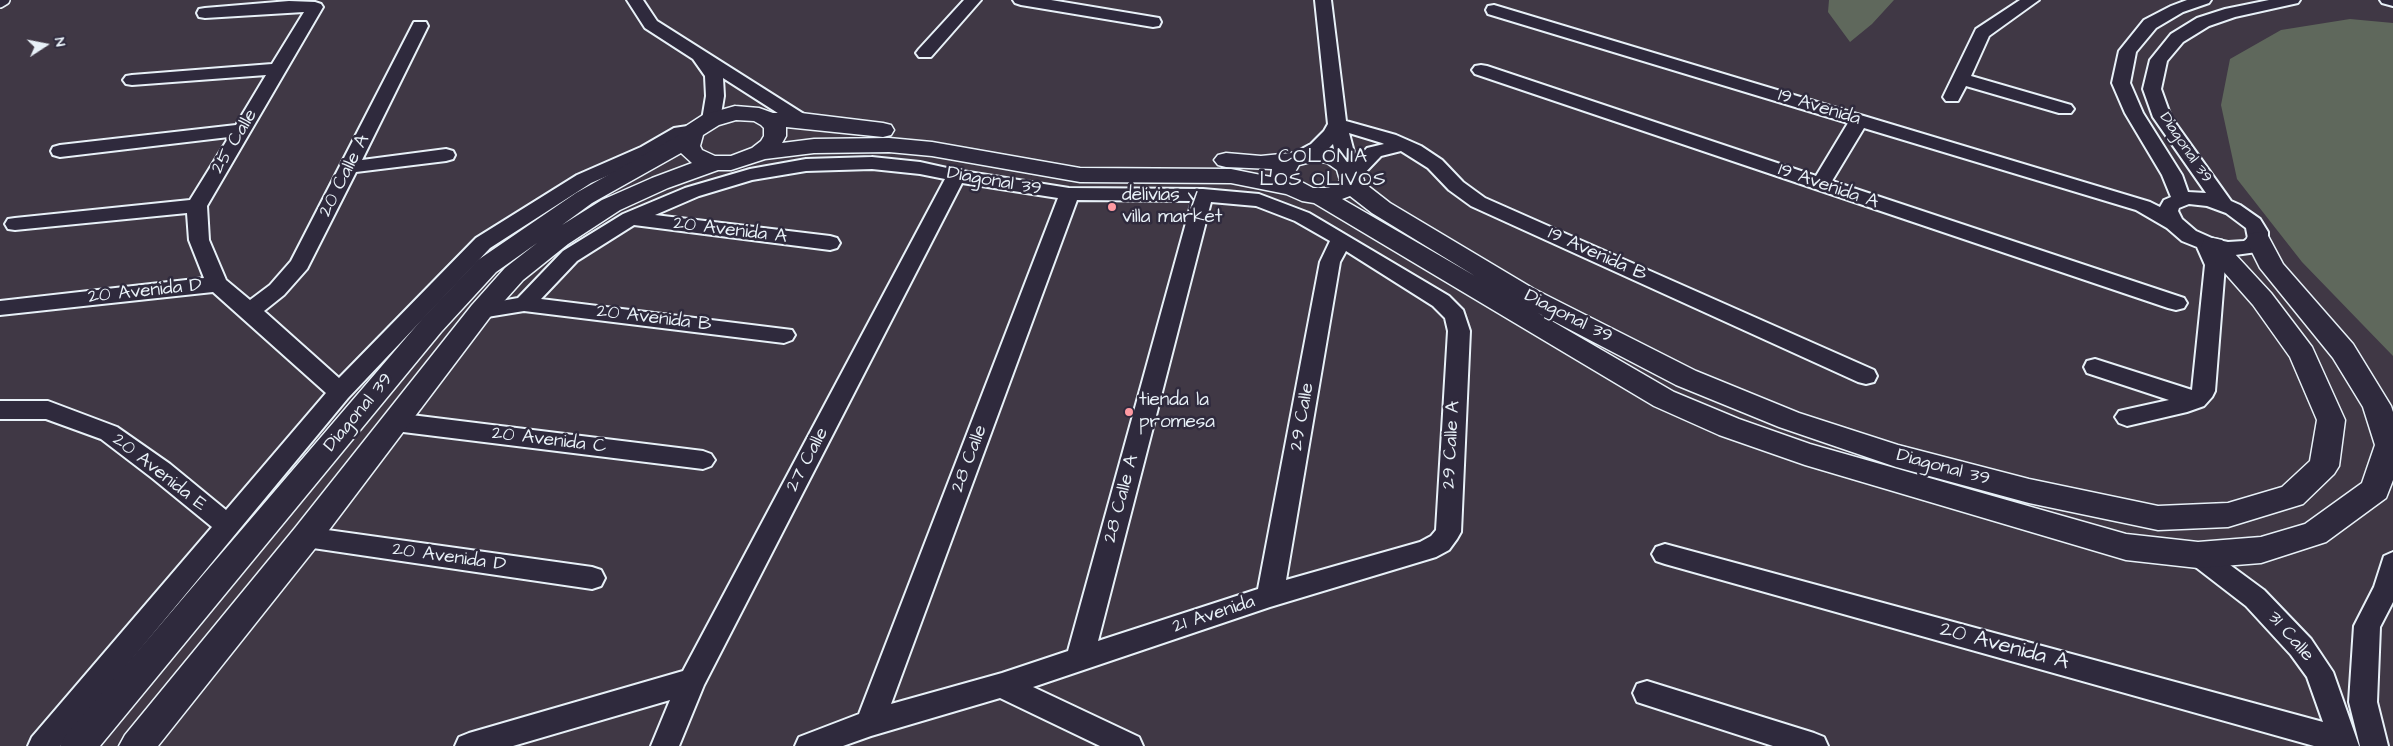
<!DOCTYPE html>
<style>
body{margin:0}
#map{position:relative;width:2393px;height:746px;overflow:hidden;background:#403845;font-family:"Architects Daughter",sans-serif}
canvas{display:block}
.north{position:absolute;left:20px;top:20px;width:50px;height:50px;-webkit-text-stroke:4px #2f2a3d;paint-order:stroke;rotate:79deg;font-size:14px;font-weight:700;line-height:20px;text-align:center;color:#e8f1f8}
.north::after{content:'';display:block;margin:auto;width:18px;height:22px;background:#e8f1f8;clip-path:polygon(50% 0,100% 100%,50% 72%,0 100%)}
</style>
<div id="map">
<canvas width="2393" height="746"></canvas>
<div class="north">N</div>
</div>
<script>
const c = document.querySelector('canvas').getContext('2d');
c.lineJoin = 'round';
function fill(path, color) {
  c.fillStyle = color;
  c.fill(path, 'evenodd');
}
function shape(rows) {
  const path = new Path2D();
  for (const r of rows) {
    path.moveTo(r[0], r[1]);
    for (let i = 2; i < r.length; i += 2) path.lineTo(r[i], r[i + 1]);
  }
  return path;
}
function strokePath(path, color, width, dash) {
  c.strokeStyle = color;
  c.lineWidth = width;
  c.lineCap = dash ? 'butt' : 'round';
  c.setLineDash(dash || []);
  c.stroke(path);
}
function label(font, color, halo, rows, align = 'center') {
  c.font = font + ' "Architects Daughter",sans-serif';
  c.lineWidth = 5;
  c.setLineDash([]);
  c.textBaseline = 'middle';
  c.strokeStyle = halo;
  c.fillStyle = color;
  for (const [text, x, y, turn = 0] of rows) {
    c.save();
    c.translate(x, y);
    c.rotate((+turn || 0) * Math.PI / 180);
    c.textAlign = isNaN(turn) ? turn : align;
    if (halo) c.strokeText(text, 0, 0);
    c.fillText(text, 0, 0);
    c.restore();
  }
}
const green = shape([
 [1829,0,1894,0,1872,24,1850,42,1828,12],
 [2350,19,2393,23,2393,356,2302,262,2237,179,2221,105,2230,59,2281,30]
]);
const lane = shape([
 [0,3,5,0]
]);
const street = shape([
 [627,0,643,0,657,21,807,116,810,120,807,124,801,125,795,124,723,78,724,96,720,120,717,124,711,125,705,124,702,120,706,96,705,76,693,59,645,28,627,0],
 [964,0,981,0,931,57,919,57,916,53,919,49,964,0],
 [1013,0,1051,0,1159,18,1161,22,1159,26,1153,27,1021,5,1015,3,1013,0],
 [1315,0,1331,0,1346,121,1396,135,1421,146,1442,160,1463,182,1485,198,1874,370,1877,376,1874,382,1866,384,1858,382,1471,206,1449,190,1428,168,1401,151,1381,156,1359,179,1352,181,1345,179,1342,175,1344,172,1338,167,1333,144,1325,152,1312,159,1298,159,1296,155,1298,151,1311,144,1324,131,1328,124,1315,0],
 [1349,133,1382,143,1384,144,1367,148,1356,160,1349,133],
 [2020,0,2039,0,1989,36,1971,76,2071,105,2074,109,2071,113,2059,113,1966,86,1958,101,1946,101,1943,97,1976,29,2020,0],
 [2187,0,2211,0,2209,3,2183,12,2156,28,2136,52,2130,83,2143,113,2182,175,2188,192,2206,193,2153,117,2143,89,2150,60,2171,34,2197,18,2225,9,2269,0,2300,0,2298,3,2235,17,2209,26,2183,42,2167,61,2161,89,2171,117,2231,201,2240,205,2260,219,2268,232,2268,240,2257,252,2228,256,2220,254,2225,265,2215,391,2212,397,2204,406,2187,412,2127,426,2119,423,2115,417,2119,411,2169,400,2087,373,2084,367,2087,361,2095,359,2192,390,2205,265,2197,247,2182,241,2167,228,2136,210,1864,128,1832,181,2184,298,2187,303,2184,308,2176,310,2168,308,1475,74,1472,70,1475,66,1481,65,1487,66,1816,176,1848,123,1488,14,1486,10,1488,6,1494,5,2150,202,2160,207,2164,200,2171,197,2162,175,2125,113,2112,83,2119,51,2144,20,2171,6,2187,0],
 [2189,204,2207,206,2226,213,2246,228,2248,238,2244,241,2228,242,2214,239,2196,231,2182,219,2178,211,2179,208,2189,204],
 [2380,0,2393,0,2393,6,2382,3,2380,0],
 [289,1,315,2,321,4,323,7,207,206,209,240,226,280,250,300,270,285,291,261,414,22,426,22,428,26,362,160,446,149,453,151,455,155,453,159,446,161,356,172,307,269,284,295,264,311,339,378,476,238,577,175,641,147,674,128,694,125,701,127,703,131,701,135,685,137,655,155,591,183,490,248,348,398,60,746,28,746,32,737,212,527,152,478,101,439,46,419,0,419,0,401,48,401,117,427,170,464,226,510,326,393,213,292,0,315,0,301,204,278,189,240,187,213,15,230,8,229,5,224,8,219,15,218,190,200,229,137,60,157,53,155,51,151,53,147,60,145,236,125,266,75,132,85,126,84,123,80,126,76,132,75,272,64,304,12,205,18,199,17,197,13,199,9,205,8,289,1],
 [872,157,920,162,956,170,1069,188,1203,189,1259,194,1309,213,1449,296,1463,310,1470,331,1461,532,1457,539,1449,550,1436,557,1270,607,1033,687,1139,737,1143,746,1100,746,1000,698,871,736,843,746,795,746,799,737,859,714,1058,198,962,183,704,685,679,746,651,746,670,700,513,746,455,746,459,737,469,733,683,671,945,179,920,174,872,169,806,171,752,180,699,196,655,215,830,236,837,238,840,243,837,248,830,250,634,225,577,261,541,299,792,330,795,335,792,340,784,343,524,311,481,318,473,316,470,311,473,306,518,298,563,251,623,214,685,188,750,169,806,159,872,157],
 [1077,200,1192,201,1068,651,1002,673,891,704,1077,200],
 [1211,202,1256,206,1295,221,1330,241,1320,262,1258,589,1098,641,1211,202],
 [1346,251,1433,306,1445,318,1448,331,1436,530,1431,536,1420,542,1286,580,1340,262,1346,251],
 [395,413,703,451,711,454,715,460,711,466,703,469,395,431,387,428,383,422,387,416,395,413],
 [306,527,592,567,601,570,605,578,601,586,592,589,306,547,297,544,293,537,297,530,306,527],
 [1665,544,2323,722,2307,677,2291,655,2246,606,2189,562,2185,555,2189,548,2198,545,2207,548,2264,590,2311,639,2333,672,2359,746,2314,746,1665,564,1656,561,1652,554,1656,547,1665,544],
 [2393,552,2393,602,2380,627,2377,702,2388,746,2360,746,2349,702,2354,626,2374,587,2384,556,2393,552],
 [1647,681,1814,733,1824,737,1828,746,1773,746,1637,702,1633,693,1637,684,1647,681]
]);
const secondary = shape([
 [735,106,759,108,773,113,801,113,883,123,891,125,894,130,891,135,883,137,786,127,786,136,782,143,814,139,889,138,932,142,1080,168,1231,169,1271,177,1272,169,1226,167,1218,165,1214,160,1218,155,1226,153,1261,156,1291,153,1315,147,1342,152,1356,162,1364,180,1363,182,1390,203,1534,289,1696,371,1799,413,1898,445,2029,479,2158,506,2228,503,2282,487,2310,461,2317,420,2290,357,2253,305,2201,246,2204,240,2213,238,2222,240,2271,293,2312,347,2345,420,2339,466,2334,474,2303,504,2228,527,2158,530,2029,503,1896,467,1779,427,1676,385,1538,313,1674,392,1739,419,1810,444,2126,534,2198,542,2261,537,2305,524,2362,483,2375,445,2363,407,2333,358,2260,268,2246,240,2249,234,2258,232,2267,234,2283,264,2353,344,2391,406,2393,412,2393,480,2386,498,2326,542,2261,563,2198,568,2126,560,1805,465,1719,435,1654,406,1314,203,1302,201,1286,194,1231,183,1080,182,932,156,889,152,814,153,765,159,731,170,718,170,668,188,620,210,568,244,523,280,490,317,317,546,158,746,119,746,125,735,295,528,472,305,505,268,537,243,496,272,441,332,100,746,60,746,66,735,423,318,478,260,576,193,681,134,686,126,703,115,735,106],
 [736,120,754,121,761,125,764,128,764,136,761,141,752,148,731,156,715,156,702,150,700,146,703,135,719,125,736,120],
 [681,153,692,163,652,178,602,200,562,225,592,203,681,153],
 [1315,161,1327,163,1337,170,1340,180,1338,184,1328,188,1313,188,1296,179,1294,174,1299,165,1315,161],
 [1350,196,1372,213,1475,276,1342,199,1350,196]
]);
const markers = [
 [1112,207,5,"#ff9aa2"],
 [1129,412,5,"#ff9aa2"]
];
const farStreetnames = [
 ["Diagonal 39",2185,148,56]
];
const streetNames = [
 ["19 Avenida",1819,108,17],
 ["25 Calle",235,142,-59],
 ["20 Calle A",345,176,-63],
 ["Diagonal 39",994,182,10],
 ["19 Avenida A",1828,187,19],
 ["20 Avenida A",730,231,7],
 ["19 Avenida B",1597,255,24],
 ["20 Avenida D",145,292,-6],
 ["Diagonal 39",1568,317,27],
 ["20 Avenida B",654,319,7],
 ["Diagonal 39",359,413,-50],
 ["29 Calle",1303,417,-80],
 ["20 Avenida C",549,441,7],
 ["29 Calle A",1452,445,-87],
 ["28 Calle",970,459,-69],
 ["27 Calle",808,460,-62],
 ["Diagonal 39",1943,468,15],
 ["20 Avenida E",159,473,38],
 ["28 Calle A",1122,499,-75],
 ["20 Avenida D",449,558,8],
 ["21 Avenida",1214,615,-18],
 ["31 Calle",2290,637,49]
];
const poiNames = [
 ["delivias y",1122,196],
 ["villa market",1122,218],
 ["tienda la",1139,401],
 ["promesa",1139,423]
];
const neighbourhoodNames = [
 ["COLONIA",1323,158],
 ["LOS OLIVOS",1323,181]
];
const nearStreetnames = [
 ["20 Avenida A",2004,647,15]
];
fill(green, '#5f685c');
strokePath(lane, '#e8f1f8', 12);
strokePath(street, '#e8f1f8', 4);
strokePath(secondary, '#e8f1f8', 3);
strokePath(lane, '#2f2a3d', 9);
fill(street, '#2f2a3d');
fill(secondary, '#2f2a3d');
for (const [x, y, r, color] of markers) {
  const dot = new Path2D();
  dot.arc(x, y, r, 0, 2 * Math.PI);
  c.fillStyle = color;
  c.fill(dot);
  strokePath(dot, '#2f2a3d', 2);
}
label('16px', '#e8f1f8', '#2f2a3d', farStreetnames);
label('19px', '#e8f1f8', '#2f2a3d', streetNames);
label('19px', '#e8f1f8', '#2f2a3d', poiNames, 'left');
c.letterSpacing = '1px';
label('20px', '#e8f1f8', '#2f2a3d', neighbourhoodNames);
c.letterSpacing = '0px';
label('22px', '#e8f1f8', '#2f2a3d', nearStreetnames);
</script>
